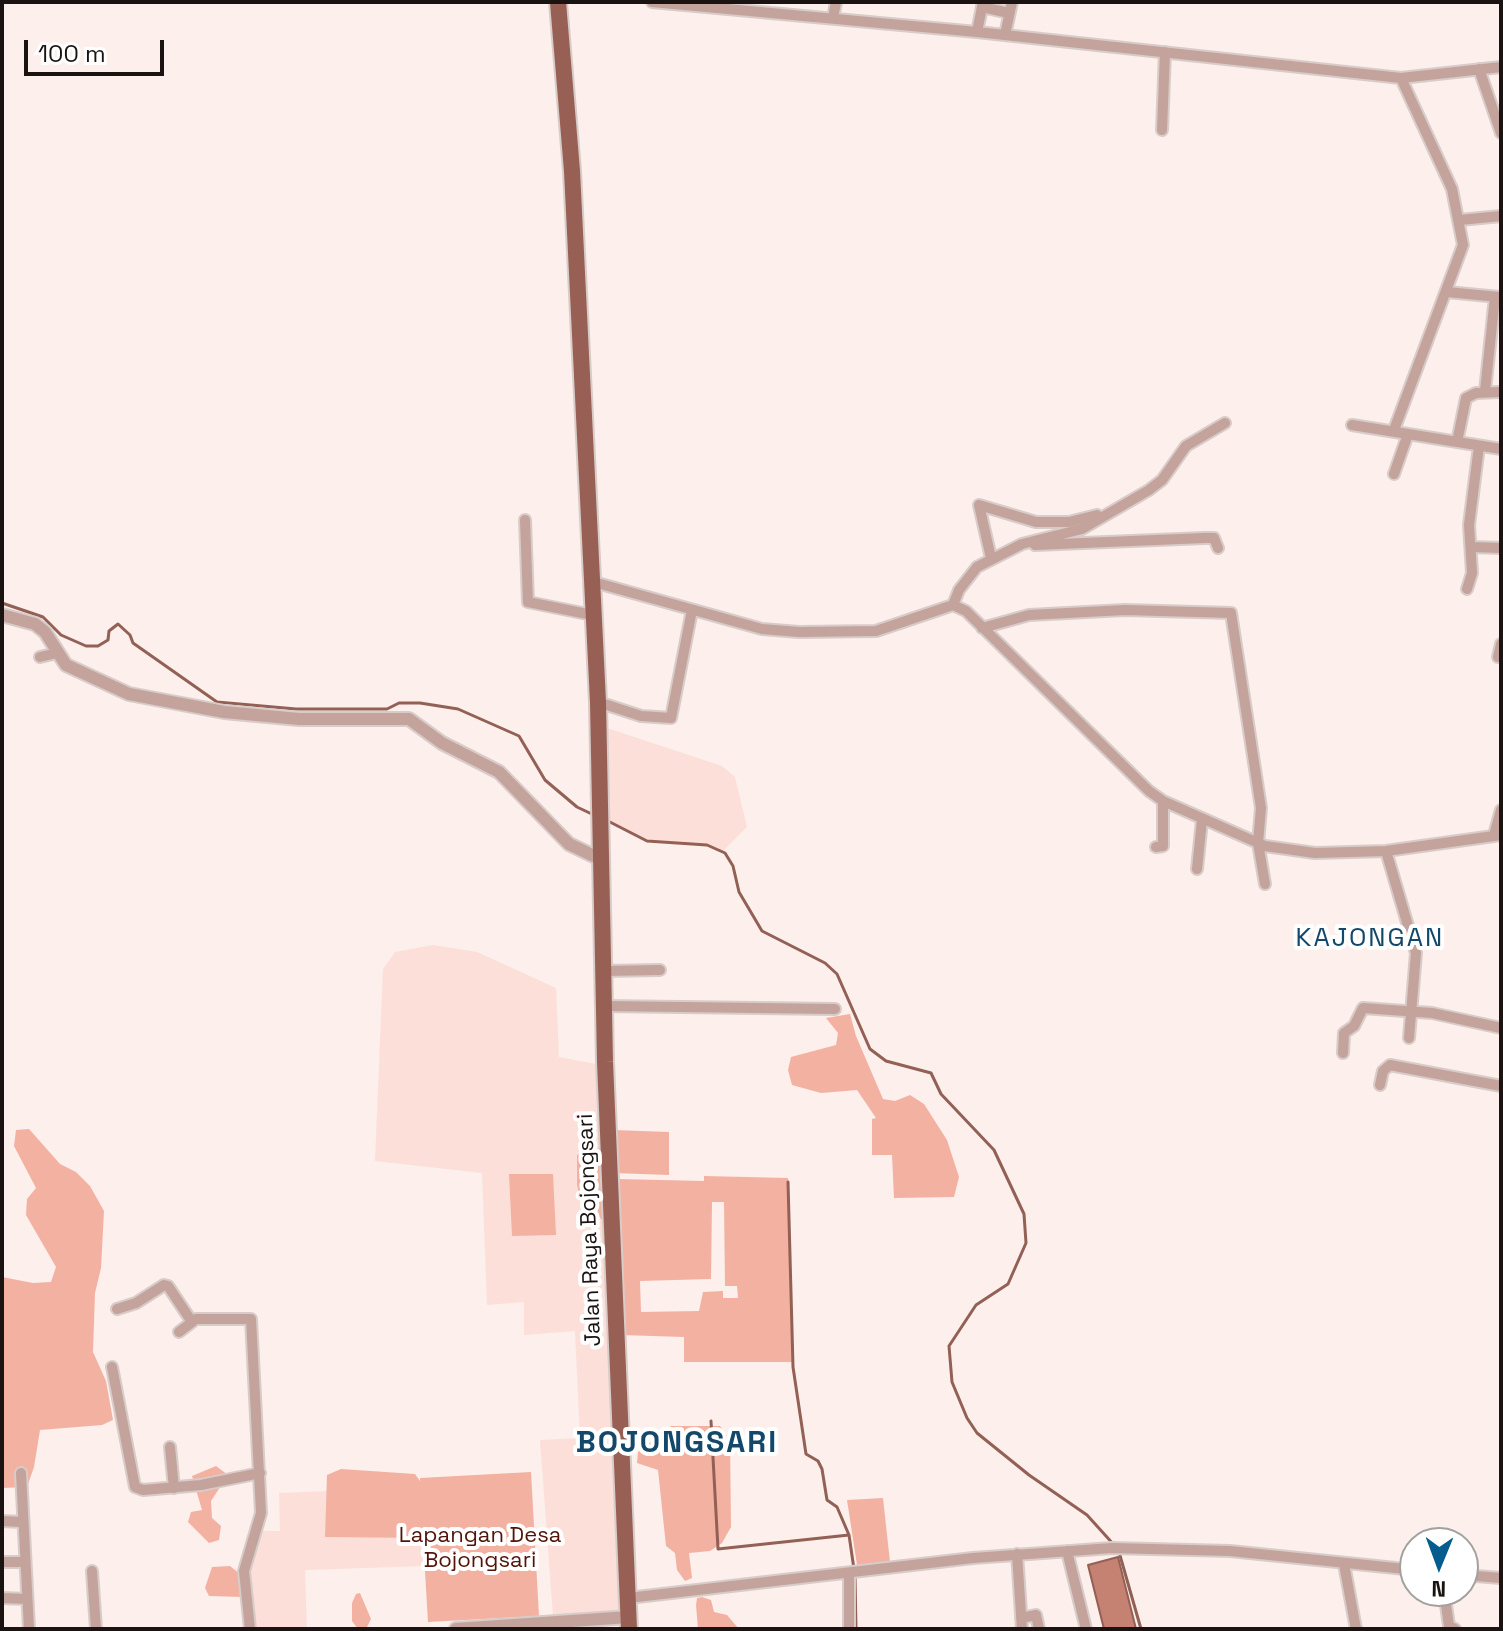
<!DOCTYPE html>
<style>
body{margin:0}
#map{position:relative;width:1503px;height:1631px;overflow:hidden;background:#fcefec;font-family:"Space Grotesk",sans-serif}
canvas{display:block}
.frame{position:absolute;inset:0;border:4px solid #1a1311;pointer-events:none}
.north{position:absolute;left:1399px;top:1527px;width:80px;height:80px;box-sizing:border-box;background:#fff;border:2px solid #a3a1a0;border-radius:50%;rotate:181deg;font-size:22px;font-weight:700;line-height:32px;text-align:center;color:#1a1311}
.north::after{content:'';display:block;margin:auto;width:28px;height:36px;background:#055c8e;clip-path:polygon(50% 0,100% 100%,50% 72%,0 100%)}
.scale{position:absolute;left:24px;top:40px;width:140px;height:36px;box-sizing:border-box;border:4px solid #1a1311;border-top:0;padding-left:10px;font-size:24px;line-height:28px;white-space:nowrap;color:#1a1311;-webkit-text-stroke:6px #fff;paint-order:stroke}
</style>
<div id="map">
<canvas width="1503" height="1631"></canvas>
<div class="frame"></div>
<div class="north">N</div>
<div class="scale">100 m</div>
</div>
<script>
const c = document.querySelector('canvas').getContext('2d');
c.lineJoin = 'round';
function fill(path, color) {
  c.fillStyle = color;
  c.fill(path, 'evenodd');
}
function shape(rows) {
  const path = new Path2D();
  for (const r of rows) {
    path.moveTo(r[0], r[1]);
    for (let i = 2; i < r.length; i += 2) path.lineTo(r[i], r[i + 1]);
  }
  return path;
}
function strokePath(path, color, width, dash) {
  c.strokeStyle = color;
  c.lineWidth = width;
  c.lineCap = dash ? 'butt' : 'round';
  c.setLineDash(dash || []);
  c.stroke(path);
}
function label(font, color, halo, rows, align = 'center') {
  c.font = font + ' "Space Grotesk",sans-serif';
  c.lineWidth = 8;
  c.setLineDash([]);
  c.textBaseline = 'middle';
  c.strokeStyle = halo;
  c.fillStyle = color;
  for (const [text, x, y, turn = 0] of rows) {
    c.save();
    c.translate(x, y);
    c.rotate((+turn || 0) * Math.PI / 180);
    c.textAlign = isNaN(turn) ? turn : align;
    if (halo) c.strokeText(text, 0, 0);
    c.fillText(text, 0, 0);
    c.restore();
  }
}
const built = shape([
 [601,726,722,766,735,777,747,827,722,852,707,845,647,841,606,820],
 [433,945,477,952,556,988,559,1057,601,1065,622,1607,617,1613,553,1616,540,1440,580,1438,575,1331,524,1335,524,1302,487,1305,482,1173,375,1161,383,969,395,952],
 [329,1491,423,1523,425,1566,305,1570,307,1629,252,1629,247,1573,260,1531,280,1531,279,1493]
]);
const green = shape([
 [850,1014,856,1036,883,1099,895,1101,910,1095,924,1104,947,1140,959,1177,954,1197,894,1198,892,1155,872,1155,872,1119,876,1118,857,1090,821,1093,792,1085,788,1070,791,1057,836,1045,838,1033,826,1018],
 [29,1129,60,1164,76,1172,90,1186,104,1211,101,1268,95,1293,93,1352,106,1381,113,1420,102,1425,40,1430,34,1467,27,1487,2,1488,2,1277,33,1283,51,1282,56,1267,26,1215,27,1199,36,1188,14,1146,16,1130],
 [613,1130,669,1132,669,1175,614,1173],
 [602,1148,607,1225,579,1195,577,1184,577,1155,584,1150],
 [509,1174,553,1174,556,1235,512,1236],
 [704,1176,788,1178,793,1362,684,1362,684,1337,621,1335,617,1179,704,1181],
 [712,1202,724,1202,725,1286,737,1286,738,1298,723,1298,723,1291,703,1292,699,1311,641,1312,640,1281,711,1279],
 [671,1426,720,1426,730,1440,731,1527,722,1543,710,1551,689,1553,692,1578,685,1581,677,1570,675,1553,666,1546,658,1470,637,1463,638,1452],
 [216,1466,228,1475,211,1501,212,1518,221,1526,219,1540,209,1543,188,1522,191,1512,202,1510,192,1476],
 [341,1469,415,1474,420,1481,420,1478,531,1472,539,1616,428,1622,423,1538,325,1537,327,1475],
 [883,1498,890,1562,857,1565,847,1500],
 [230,1566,240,1574,243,1597,209,1596,205,1588,212,1567],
 [360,1593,371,1619,366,1629,358,1629,352,1621,352,1603,356,1594],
 [702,1597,711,1600,714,1612,727,1615,739,1629,698,1629,696,1605,697,1598]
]);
const water = shape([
 [1118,1557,1136,1629,1104,1629,1088,1565,1118,1557]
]);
const stream = shape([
 [2,603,43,617,61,635,86,646,98,646,108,640,109,631,118,624,130,635,133,643,217,702,296,709,387,709,399,703,420,703,458,709,519,736,545,780,577,807,596,816],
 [606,820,647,841,707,845,725,853,733,866,739,892,762,931,825,963,837,974,870,1049,886,1061,931,1073,941,1094,994,1150,1024,1214,1026,1243,1008,1284,976,1305,949,1346,952,1382,967,1418,977,1433,1029,1475,1087,1515,1115,1546],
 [788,1182,793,1367,806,1454,818,1461,822,1469,827,1500,837,1507,849,1535,855,1576,856,1629],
 [711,1421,718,1549,849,1535],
 [1119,1552,1141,1629]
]);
const minor = shape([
 [652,2,977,32,1401,78,1501,67],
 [982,7,1009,13],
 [833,18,836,2],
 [977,32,983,2],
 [1005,35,1012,2],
 [1479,69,1501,133],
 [1162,130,1165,52],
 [1460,220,1501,216],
 [1447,292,1499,297],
 [1485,391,1495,297],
 [1352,425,1501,449],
 [1394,430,1463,245,1452,189,1401,78],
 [1457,442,1466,398,1476,393,1499,392],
 [1394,474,1408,434],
 [525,520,528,602,592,615],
 [1035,545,1204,538,1214,538,1218,548],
 [1472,547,1501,548],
 [991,558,979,505,1036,522,1069,522,1097,515],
 [590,581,762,629,799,632,876,631,953,605,966,611,1149,791,1163,801,1265,846,1315,853,1386,851,1501,835],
 [1467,589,1472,573,1469,525,1479,446],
 [953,605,959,590,977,567,1022,544,1082,529,1149,490,1162,480,1186,446,1225,423],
 [982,628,1029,615,1125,610,1231,613,1261,808,1258,843,1265,884],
 [40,657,57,653],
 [1498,657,1501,644],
 [598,702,641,716,671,718,692,610],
 [1494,835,1501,810],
 [1156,847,1163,846,1163,801],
 [1386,851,1416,953,1409,1038],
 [1197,869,1202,820],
 [604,971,660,970],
 [604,1006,835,1009],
 [1343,1053,1344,1033,1354,1026,1363,1008,1432,1013,1501,1028],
 [1380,1085,1383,1071,1390,1065,1501,1086],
 [117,1309,136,1303,164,1285,168,1286,192,1322],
 [179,1332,196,1319,251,1319,261,1513,244,1571,250,1629],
 [112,1367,135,1487,143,1490,201,1485,260,1473],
 [170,1447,174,1488],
 [21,1473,29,1629],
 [2,1521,22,1522],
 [1067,1551,1086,1629],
 [1017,1554,1022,1629],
 [2,1562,24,1562],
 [1344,1564,1356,1629],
 [92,1571,96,1629],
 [849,1573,849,1629],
 [1463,1575,1501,1578],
 [1444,1591,1449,1626,1455,1629],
 [2,1598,27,1599],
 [628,1598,973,1558,1112,1548,1230,1551,1415,1570],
 [1021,1618,1036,1615,1039,1629]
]);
const tertiary = shape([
 [2,615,35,624,45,632,66,665,129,694,224,712,299,719,409,719,442,743,499,772,569,844,602,860],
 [456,1629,629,1617]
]);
const primary = shape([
 [558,2,572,171,598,702,605,1062,629,1629]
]);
const streetNames = [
 ["Jalan Raya Bojongsari",590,1230,-92]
];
const parkNames = [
 ["Lapangan Desa",480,1536],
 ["Bojongsari",480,1561]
];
const quarterNames = [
 ["KAJONGAN",1370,939]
];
const districtNames = [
 ["BOJONGSARI",677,1444]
];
fill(built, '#fcdfd8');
fill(green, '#f3b1a2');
fill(water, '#c58172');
strokePath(water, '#926055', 2);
strokePath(stream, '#926055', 3);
strokePath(minor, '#d8ccc9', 14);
strokePath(tertiary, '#d8ccc9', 16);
strokePath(primary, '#d8ccc9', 20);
strokePath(minor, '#c4a39c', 10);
strokePath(tertiary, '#c4a39c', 12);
strokePath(primary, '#986055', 16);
label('22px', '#1a1311', '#fff', streetNames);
label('22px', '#521308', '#fff', parkNames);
c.letterSpacing = '2px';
label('26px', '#14486b', '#fff', quarterNames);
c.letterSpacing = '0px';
c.letterSpacing = '2px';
label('bold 30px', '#14486b', '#fff', districtNames);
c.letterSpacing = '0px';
</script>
